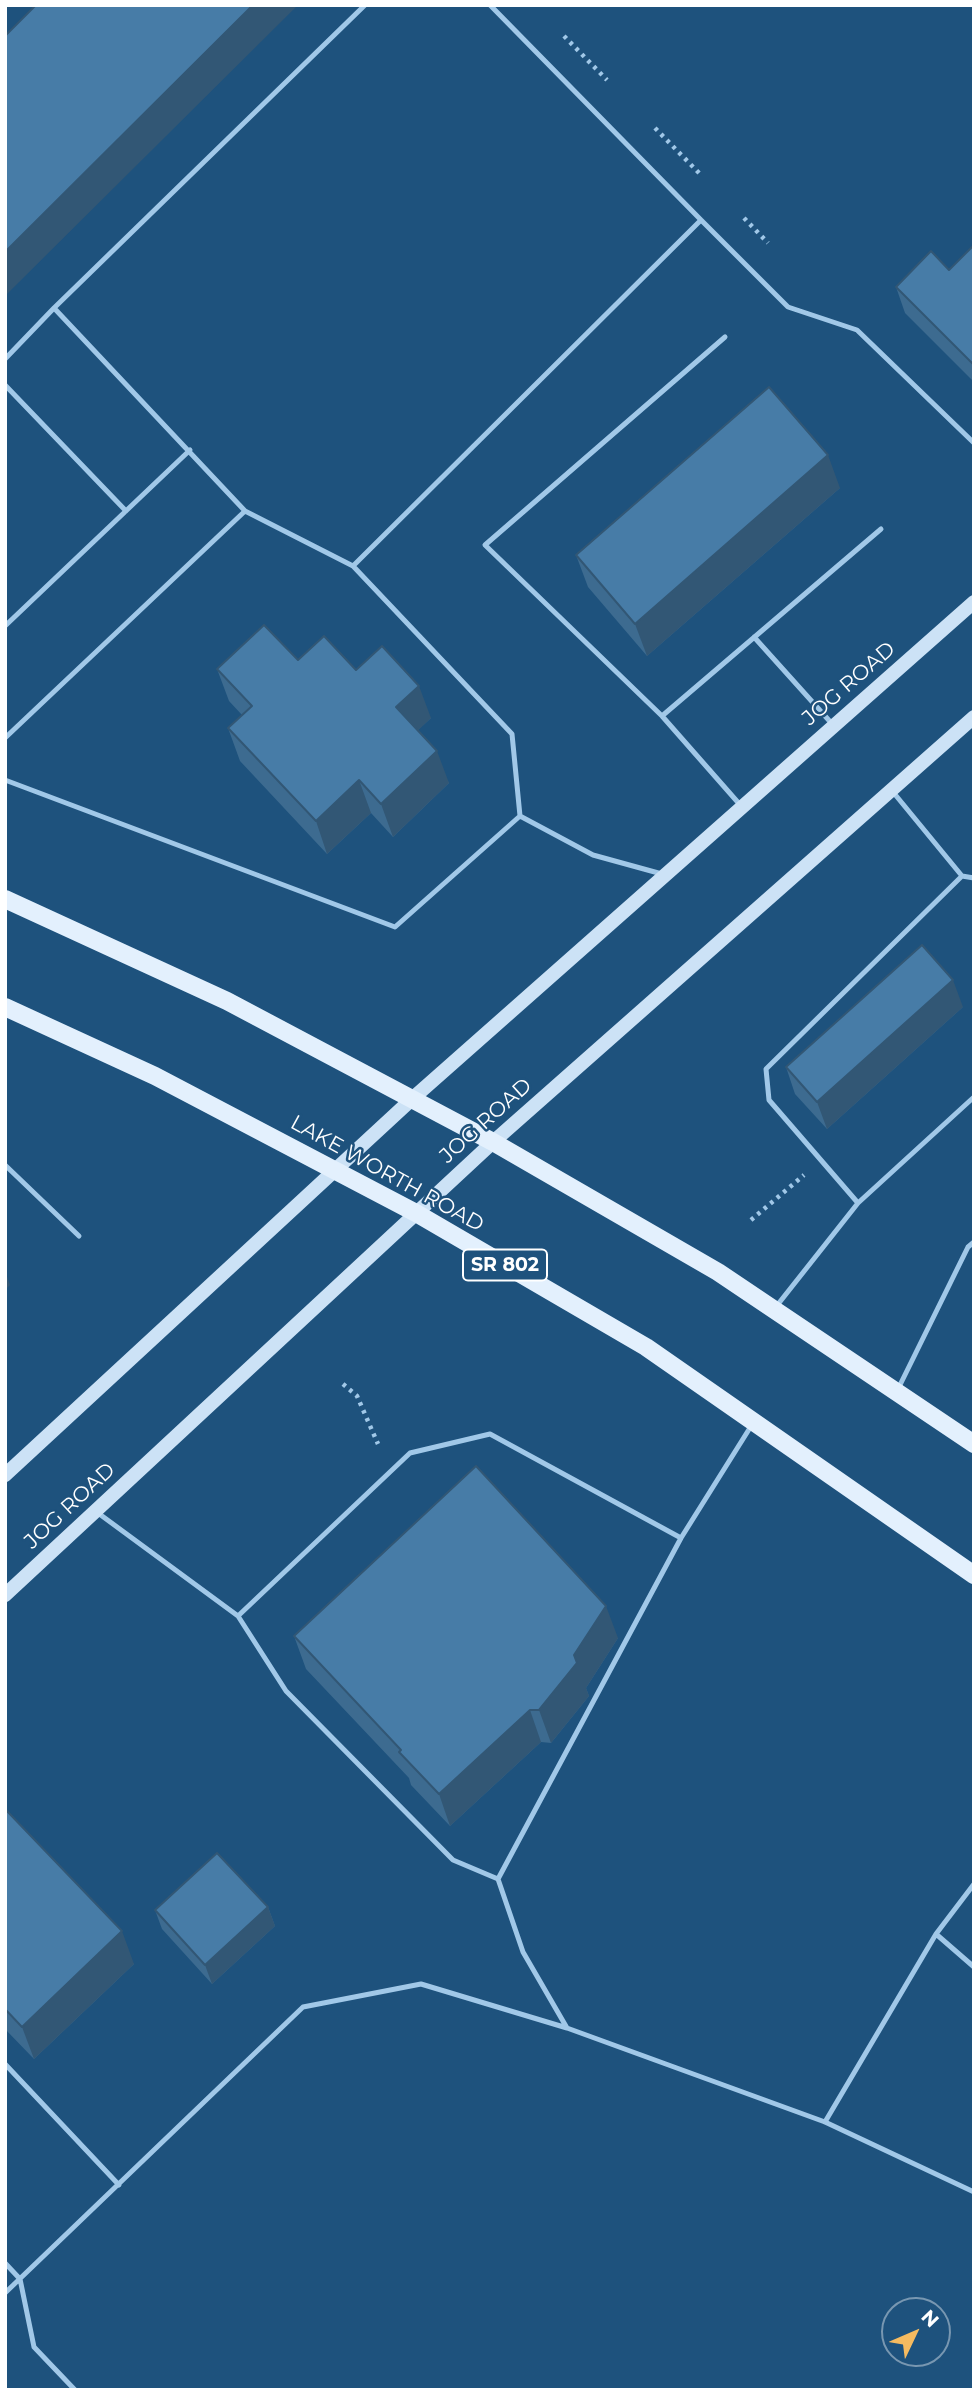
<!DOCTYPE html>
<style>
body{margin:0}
#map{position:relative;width:979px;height:2395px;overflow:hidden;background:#1e527d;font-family:Montserrat,sans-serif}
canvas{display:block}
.frame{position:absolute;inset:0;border:7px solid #fff;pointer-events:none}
.north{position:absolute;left:881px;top:2297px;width:70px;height:70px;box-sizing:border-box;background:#1e527d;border:2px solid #7897b1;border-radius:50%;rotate:46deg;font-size:19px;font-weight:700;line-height:28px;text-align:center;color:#fff}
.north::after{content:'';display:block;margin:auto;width:24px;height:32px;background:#f6bb60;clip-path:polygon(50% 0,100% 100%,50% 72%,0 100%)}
</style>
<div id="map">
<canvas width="979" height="2395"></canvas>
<div class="frame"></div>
<div class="north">N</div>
</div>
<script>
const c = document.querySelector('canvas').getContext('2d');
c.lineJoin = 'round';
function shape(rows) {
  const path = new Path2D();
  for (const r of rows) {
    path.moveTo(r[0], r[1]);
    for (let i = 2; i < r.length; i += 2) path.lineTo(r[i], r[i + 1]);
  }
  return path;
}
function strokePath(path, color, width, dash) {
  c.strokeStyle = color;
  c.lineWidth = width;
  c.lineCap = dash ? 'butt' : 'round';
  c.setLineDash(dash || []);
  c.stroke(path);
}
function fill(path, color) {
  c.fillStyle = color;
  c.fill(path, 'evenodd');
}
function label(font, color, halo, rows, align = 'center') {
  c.font = font + ' Montserrat,sans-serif';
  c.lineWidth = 5;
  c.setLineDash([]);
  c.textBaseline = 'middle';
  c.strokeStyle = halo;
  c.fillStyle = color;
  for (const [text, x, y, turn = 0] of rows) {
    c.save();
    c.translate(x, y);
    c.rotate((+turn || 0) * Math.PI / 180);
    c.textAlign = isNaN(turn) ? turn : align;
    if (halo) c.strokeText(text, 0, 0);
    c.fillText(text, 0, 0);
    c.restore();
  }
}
const path = shape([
 [564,36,607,80],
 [655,128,700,174],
 [744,218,768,243],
 [751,1220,804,1175],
 [343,1384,357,1396,378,1444]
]);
const service = shape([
 [701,220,788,307,857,330,974,443],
 [54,308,365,5],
 [725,337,485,545,662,716,742,807],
 [5,359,54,308,245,511],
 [5,385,126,511],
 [353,566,701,220,490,5],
 [5,626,190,450],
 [754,637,834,726],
 [662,716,881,529],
 [5,738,245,511,353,566,512,734,520,816],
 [5,780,395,927,520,816,593,855,662,874],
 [893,792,962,876,974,878],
 [5,1165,79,1236],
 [858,1203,769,1100,766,1069,962,876],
 [775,1308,858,1203,974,1097],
 [898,1389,968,1247,974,1242],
 [98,1513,238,1616,286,1691,453,1860,498,1879,681,1538],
 [238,1616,410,1453,490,1434,681,1538,753,1423],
 [498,1879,523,1952,567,2028],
 [936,1934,974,1967],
 [5,2064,119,2185],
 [825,2122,936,1934,974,1884],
 [5,2263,20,2279,34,2347,75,2390],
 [5,2293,303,2007,421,1984,567,2028,825,2122,974,2192]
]);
const secondary = shape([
 [5,1475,412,1099,974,602],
 [5,1595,493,1142,974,717]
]);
const primary = shape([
 [5,899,227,1001,493,1142,718,1272,974,1444],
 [5,1007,155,1076,416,1213,646,1347,974,1575]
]);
const wall = shape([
 [974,245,974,382,905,313,896,287,949,270],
 [840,488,647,656,588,587,576,555],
 [298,660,356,670,431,718,418,730,449,783,393,837,371,813,327,854,240,761,228,728,242,715,229,701,217,669],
 [963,1007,827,1129,795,1094,786,1067],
 [294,1636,618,1638,586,1688,589,1696,551,1743,541,1742,450,1826,411,1785,409,1778,306,1669],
 [5,1809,134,1964,34,2059,5,2029],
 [268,1907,275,1926,212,1984,162,1929,155,1910]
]);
const shadedWall = shape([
 [253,5,298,5,5,296,5,252],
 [828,455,840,488,647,656,635,624],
 [419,686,431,718,408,740,396,707],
 [437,751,449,783,393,837,381,804],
 [359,780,371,813,327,854,316,821],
 [953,980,963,1007,827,1129,817,1102],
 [5,1271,10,1285,5,1290],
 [606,1606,618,1638,586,1688,589,1696,551,1743,539,1710],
 [530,1710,541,1742,450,1826,439,1794],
 [268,1907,275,1926,212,1984,205,1965],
 [122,1931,134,1964,34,2059,22,2027]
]);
const building = shape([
 [36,5,253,5,5,252,5,36,36,5],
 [974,245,974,365,896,287,931,251,949,270,974,245],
 [769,387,828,455,635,624,576,555,769,387],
 [264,625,298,660,324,636,356,670,382,646,419,686,396,707,437,751,381,804,359,780,316,821,228,728,252,706,217,669,264,625],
 [922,945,953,980,817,1102,786,1067,922,945],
 [476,1466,606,1606,574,1655,577,1663,539,1710,530,1710,439,1794,399,1752,401,1750,294,1636,476,1466],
 [5,1809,122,1931,22,2027,5,2009,5,1809],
 [217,1853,268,1907,205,1965,155,1910,217,1853]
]);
const shields = [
 [505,1265,84]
];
const shieldNames = [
 ["SR 802",505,1265]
];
const streetNames = [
 ["JOG ROAD",849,684,-41],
 ["JOG ROAD",486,1121,-42],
 ["LAKE WORTH ROAD",387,1174,29],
 ["JOG ROAD",70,1506,-43]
];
strokePath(path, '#a1c8e8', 4.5, [3.5, 5]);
strokePath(service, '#a1c8e8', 5);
strokePath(secondary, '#cce2f6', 14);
strokePath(primary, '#e3f0fd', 18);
fill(wall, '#3d6b90');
fill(shadedWall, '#325775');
fill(building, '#477ca7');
strokePath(building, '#325775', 2);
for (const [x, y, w] of shields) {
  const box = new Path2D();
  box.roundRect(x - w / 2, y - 15.5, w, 31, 5);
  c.fillStyle = '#1e527d';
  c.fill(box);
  strokePath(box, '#fff', 2);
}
label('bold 19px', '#fff', null, shieldNames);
label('21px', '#fff', '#1e527d', streetNames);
</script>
